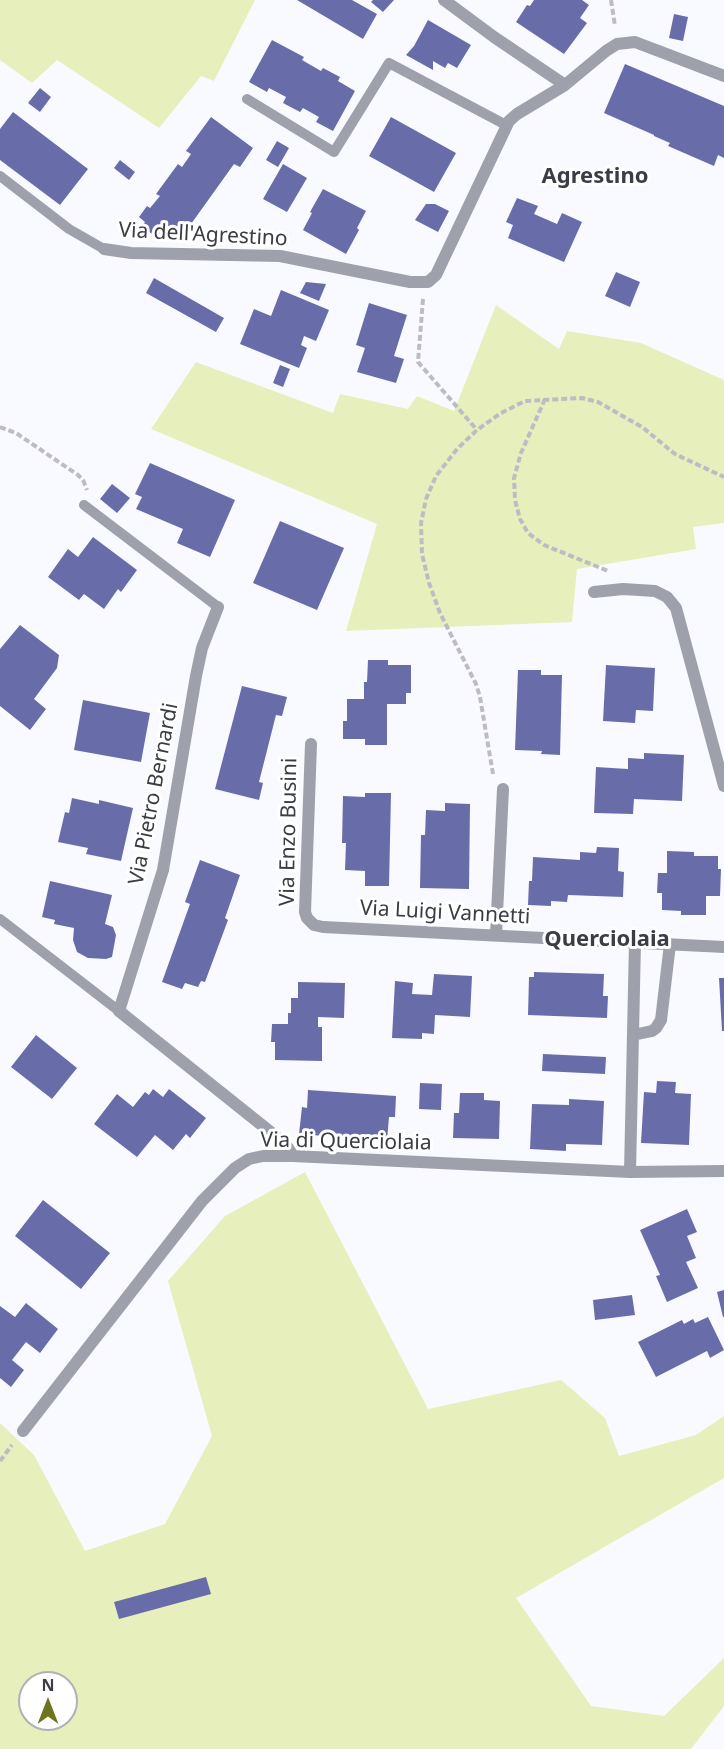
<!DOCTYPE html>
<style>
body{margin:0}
#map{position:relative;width:724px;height:1749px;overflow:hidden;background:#f9faff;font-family:"Noto Sans",sans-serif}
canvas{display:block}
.north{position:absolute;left:18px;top:1671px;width:60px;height:60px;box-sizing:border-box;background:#fff;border:2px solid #b0b1b5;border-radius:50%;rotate:0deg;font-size:16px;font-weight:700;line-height:24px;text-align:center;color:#3a3c46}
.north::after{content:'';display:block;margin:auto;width:21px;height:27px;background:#6c741d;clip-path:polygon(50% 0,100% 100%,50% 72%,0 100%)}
</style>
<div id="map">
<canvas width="724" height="1749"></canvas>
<div class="north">N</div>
</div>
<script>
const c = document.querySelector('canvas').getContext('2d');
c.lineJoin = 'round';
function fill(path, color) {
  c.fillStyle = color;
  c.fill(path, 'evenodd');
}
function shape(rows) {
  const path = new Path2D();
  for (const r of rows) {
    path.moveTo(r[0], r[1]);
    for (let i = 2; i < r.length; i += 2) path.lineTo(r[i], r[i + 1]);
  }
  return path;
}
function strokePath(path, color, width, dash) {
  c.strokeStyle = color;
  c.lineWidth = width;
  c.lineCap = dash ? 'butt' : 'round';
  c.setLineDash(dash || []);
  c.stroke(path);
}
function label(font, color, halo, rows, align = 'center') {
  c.font = font + ' "Noto Sans",sans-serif';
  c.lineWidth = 6;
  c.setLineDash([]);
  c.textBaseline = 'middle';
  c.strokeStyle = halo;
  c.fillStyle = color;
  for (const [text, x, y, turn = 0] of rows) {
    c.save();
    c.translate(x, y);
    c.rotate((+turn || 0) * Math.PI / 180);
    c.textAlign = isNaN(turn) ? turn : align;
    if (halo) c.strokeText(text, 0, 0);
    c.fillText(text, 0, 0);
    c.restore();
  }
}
const green = shape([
 [0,0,255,0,214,81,201,76,159,128,57,60,32,83,0,60],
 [496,305,559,349,567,331,641,343,724,380,724,523,693,527,696,549,577,569,572,622,346,631,377,524,151,429,196,362,333,413,340,394,408,409,417,396,454,411],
 [305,1172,428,1409,561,1380,605,1418,619,1456,696,1435,724,1416,724,1478,516,1598,591,1706,664,1716,724,1658,724,1706,691,1749,0,1749,0,1423,34,1455,85,1551,165,1524,212,1436,168,1281,225,1216],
 [30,1683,66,1683,66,1719,30,1719]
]);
const building = shape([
 [297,0,352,0,377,14,363,39],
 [373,0,394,0,383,12,371,2],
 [534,0,582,0,589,5,580,18,587,23,564,54,516,22,527,5,530,6],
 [674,14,688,17,683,41,669,38],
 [428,20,471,45,457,68,448,63,445,68,433,61,433,70,406,55,414,46],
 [272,40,304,57,302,60,321,71,323,68,340,77,338,81,355,91,333,131,316,122,319,117,303,108,300,112,283,103,286,97,269,88,267,92,249,82],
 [625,64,724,106,724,158,718,155,714,166,668,146,670,143,654,136,654,135,604,113],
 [40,88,51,97,40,112,28,103],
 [13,112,88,169,60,205,0,160,0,129],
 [211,117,253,148,240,167,234,164,181,238,165,227,158,238,142,227,145,222,139,217,147,206,150,208,160,196,156,194,178,164,182,167,191,154,186,151],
 [391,117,456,153,434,192,369,156],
 [277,141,289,148,278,167,266,160],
 [120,160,135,172,129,180,114,168],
 [283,164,307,178,287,212,263,199],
 [323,189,366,211,357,228,359,230,346,254,303,230,312,213,310,212],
 [517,198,538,206,534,214,557,224,562,213,582,222,564,262,508,238,513,225,506,222],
 [426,204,435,204,449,211,438,232,415,220],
 [616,272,640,282,630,307,605,296],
 [154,278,224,318,216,332,146,293],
 [306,282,326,284,319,301,300,293],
 [281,290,329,310,316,341,304,336,301,345,307,348,299,368,240,344,254,309,271,316],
 [369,303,407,315,394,356,404,359,396,383,357,372,365,348,356,345],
 [280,365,290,369,283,387,273,383],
 [150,463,235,500,210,557,177,543,183,529,136,509,142,497,135,494],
 [112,484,130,498,117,513,100,499],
 [280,521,344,548,317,610,253,583],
 [93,537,137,570,121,592,118,589,104,609,84,594,79,600,48,577,68,549,78,557],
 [20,625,59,655,57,668,34,699,46,709,30,730,0,706,0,649],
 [368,660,388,660,388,665,411,665,411,693,406,693,406,704,387,704,387,745,365,745,365,739,343,739,343,721,347,721,347,699,364,699,364,682,367,682],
 [606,665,655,668,653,711,636,710,635,723,603,721],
 [518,670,541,670,541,675,562,675,560,755,541,754,542,751,515,750],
 [242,686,287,697,282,716,276,715,259,782,263,783,259,800,215,789],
 [83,700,150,713,141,762,74,750],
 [644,753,684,755,682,801,634,799,633,814,594,813,596,767,628,769,628,758,644,759],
 [365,793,391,793,389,886,365,886,365,871,345,870,346,843,342,843,343,796,365,797],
 [72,798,99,804,99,800,133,808,121,861,86,854,88,848,58,842,65,812,69,813],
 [445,803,470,804,469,889,420,888,421,835,425,835,426,810,445,811],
 [597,847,619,848,618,871,624,872,623,897,568,895,567,902,551,901,551,906,528,905,529,881,532,881,533,857,580,860,580,852,596,853],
 [667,851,694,852,694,856,718,856,718,869,721,869,720,896,706,896,706,915,681,915,681,911,662,910,662,893,657,893,658,873,667,873],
 [200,860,240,875,225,918,228,920,205,982,201,981,198,987,185,983,182,989,162,982,190,904,185,902],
 [50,881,112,895,105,924,113,927,116,935,112,957,106,959,88,958,77,952,73,940,74,928,54,924,55,920,42,917],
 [534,972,604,974,603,996,608,996,607,1018,528,1015,529,977,534,977],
 [434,974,472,976,470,1017,435,1015,434,1034,422,1033,422,1039,392,1038,395,981,413,983,412,994,432,995],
 [719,978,724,978,724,1031,722,1031],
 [298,982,345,983,344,1018,318,1017,318,1027,322,1027,322,1061,275,1060,275,1042,271,1042,272,1024,288,1024,288,1013,291,1013,291,998,298,998],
 [36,1035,77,1068,52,1099,11,1067],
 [543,1054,606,1057,605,1074,542,1071],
 [657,1081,676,1082,675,1093,691,1094,689,1145,641,1143,644,1092,656,1093],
 [420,1083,442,1084,441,1110,419,1109],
 [153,1089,163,1097,169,1089,206,1118,190,1138,186,1134,173,1150,155,1135,137,1157,94,1124,117,1094,133,1107,145,1092,149,1095],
 [308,1090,396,1096,395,1117,389,1117,387,1141,299,1134,302,1107,307,1108],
 [460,1093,484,1093,484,1100,500,1101,499,1139,453,1138,454,1113,459,1113],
 [569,1099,604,1101,602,1145,566,1144,566,1151,530,1149,532,1104,569,1105],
 [43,1200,110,1253,81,1289,15,1236],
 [687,1209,697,1232,687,1236,696,1258,686,1262,698,1288,667,1302,656,1276,660,1275,640,1230],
 [724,1290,724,1317,723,1317,717,1292],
 [632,1295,635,1315,595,1320,593,1300],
 [26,1303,58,1329,40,1353,26,1342,12,1360,24,1370,11,1387,0,1378,0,1306,15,1317],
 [708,1317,724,1350,710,1358,707,1351,656,1377,638,1342,682,1320,684,1324,693,1319,695,1323],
 [206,1577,211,1594,119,1619,114,1602]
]);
const path = shape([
 [611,0,615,26],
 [423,299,418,362,477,430],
 [545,399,521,453,514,478,515,500,520,519,528,533,544,545,608,571],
 [0,427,16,433,78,475,83,480,87,490],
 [493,774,480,697,476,684,440,613,429,583,422,554,421,523,426,499,436,476,457,449,477,430,501,413,525,401,582,398,598,402,642,427,675,454,724,477],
 [0,1461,12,1445]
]);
const service = shape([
 [247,99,334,152,389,63,506,125],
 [0,176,69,229,104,249],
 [84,505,218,607],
 [0,919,119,1011]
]);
const minor = shape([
 [444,0,494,37,565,85],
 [104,249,131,253,280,256,410,282,428,282,436,275,509,121,517,114,565,85,606,51,617,44,635,42,724,76],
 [594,592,623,589,655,591,667,597,676,608,724,786],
 [218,607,202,648,196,676,163,870,119,1011,273,1134,288,1148,293,1156],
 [311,744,305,912,307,918,314,925,323,927,724,947],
 [496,935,503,789],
 [633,1035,652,1031,656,1028,661,1020,670,944],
 [630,1172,635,942],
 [23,1431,202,1201,235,1168,249,1159,263,1156,293,1156,630,1172,724,1171]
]);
const streetNames = [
 ["Via dell'Agrestino",203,235,3],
 ["Via Pietro Bernardi",154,794,-79],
 ["Via Enzo Busini",289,832,-89],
 ["Via Luigi Vannetti",445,913,3],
 ["Via di Querciolaia",346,1142,1]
];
const neighbourhoodNames = [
 ["Agrestino",595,177],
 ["Querciolaia",607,940]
];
fill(green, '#e7efbc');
fill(building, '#686daa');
strokePath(path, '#bcbdc4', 4, [6, 3]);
strokePath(service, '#9ea0ab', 10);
strokePath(minor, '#9ea0ab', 12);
label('21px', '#3a3c46', '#fff', streetNames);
label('bold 22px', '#3a3c46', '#fff', neighbourhoodNames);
</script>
